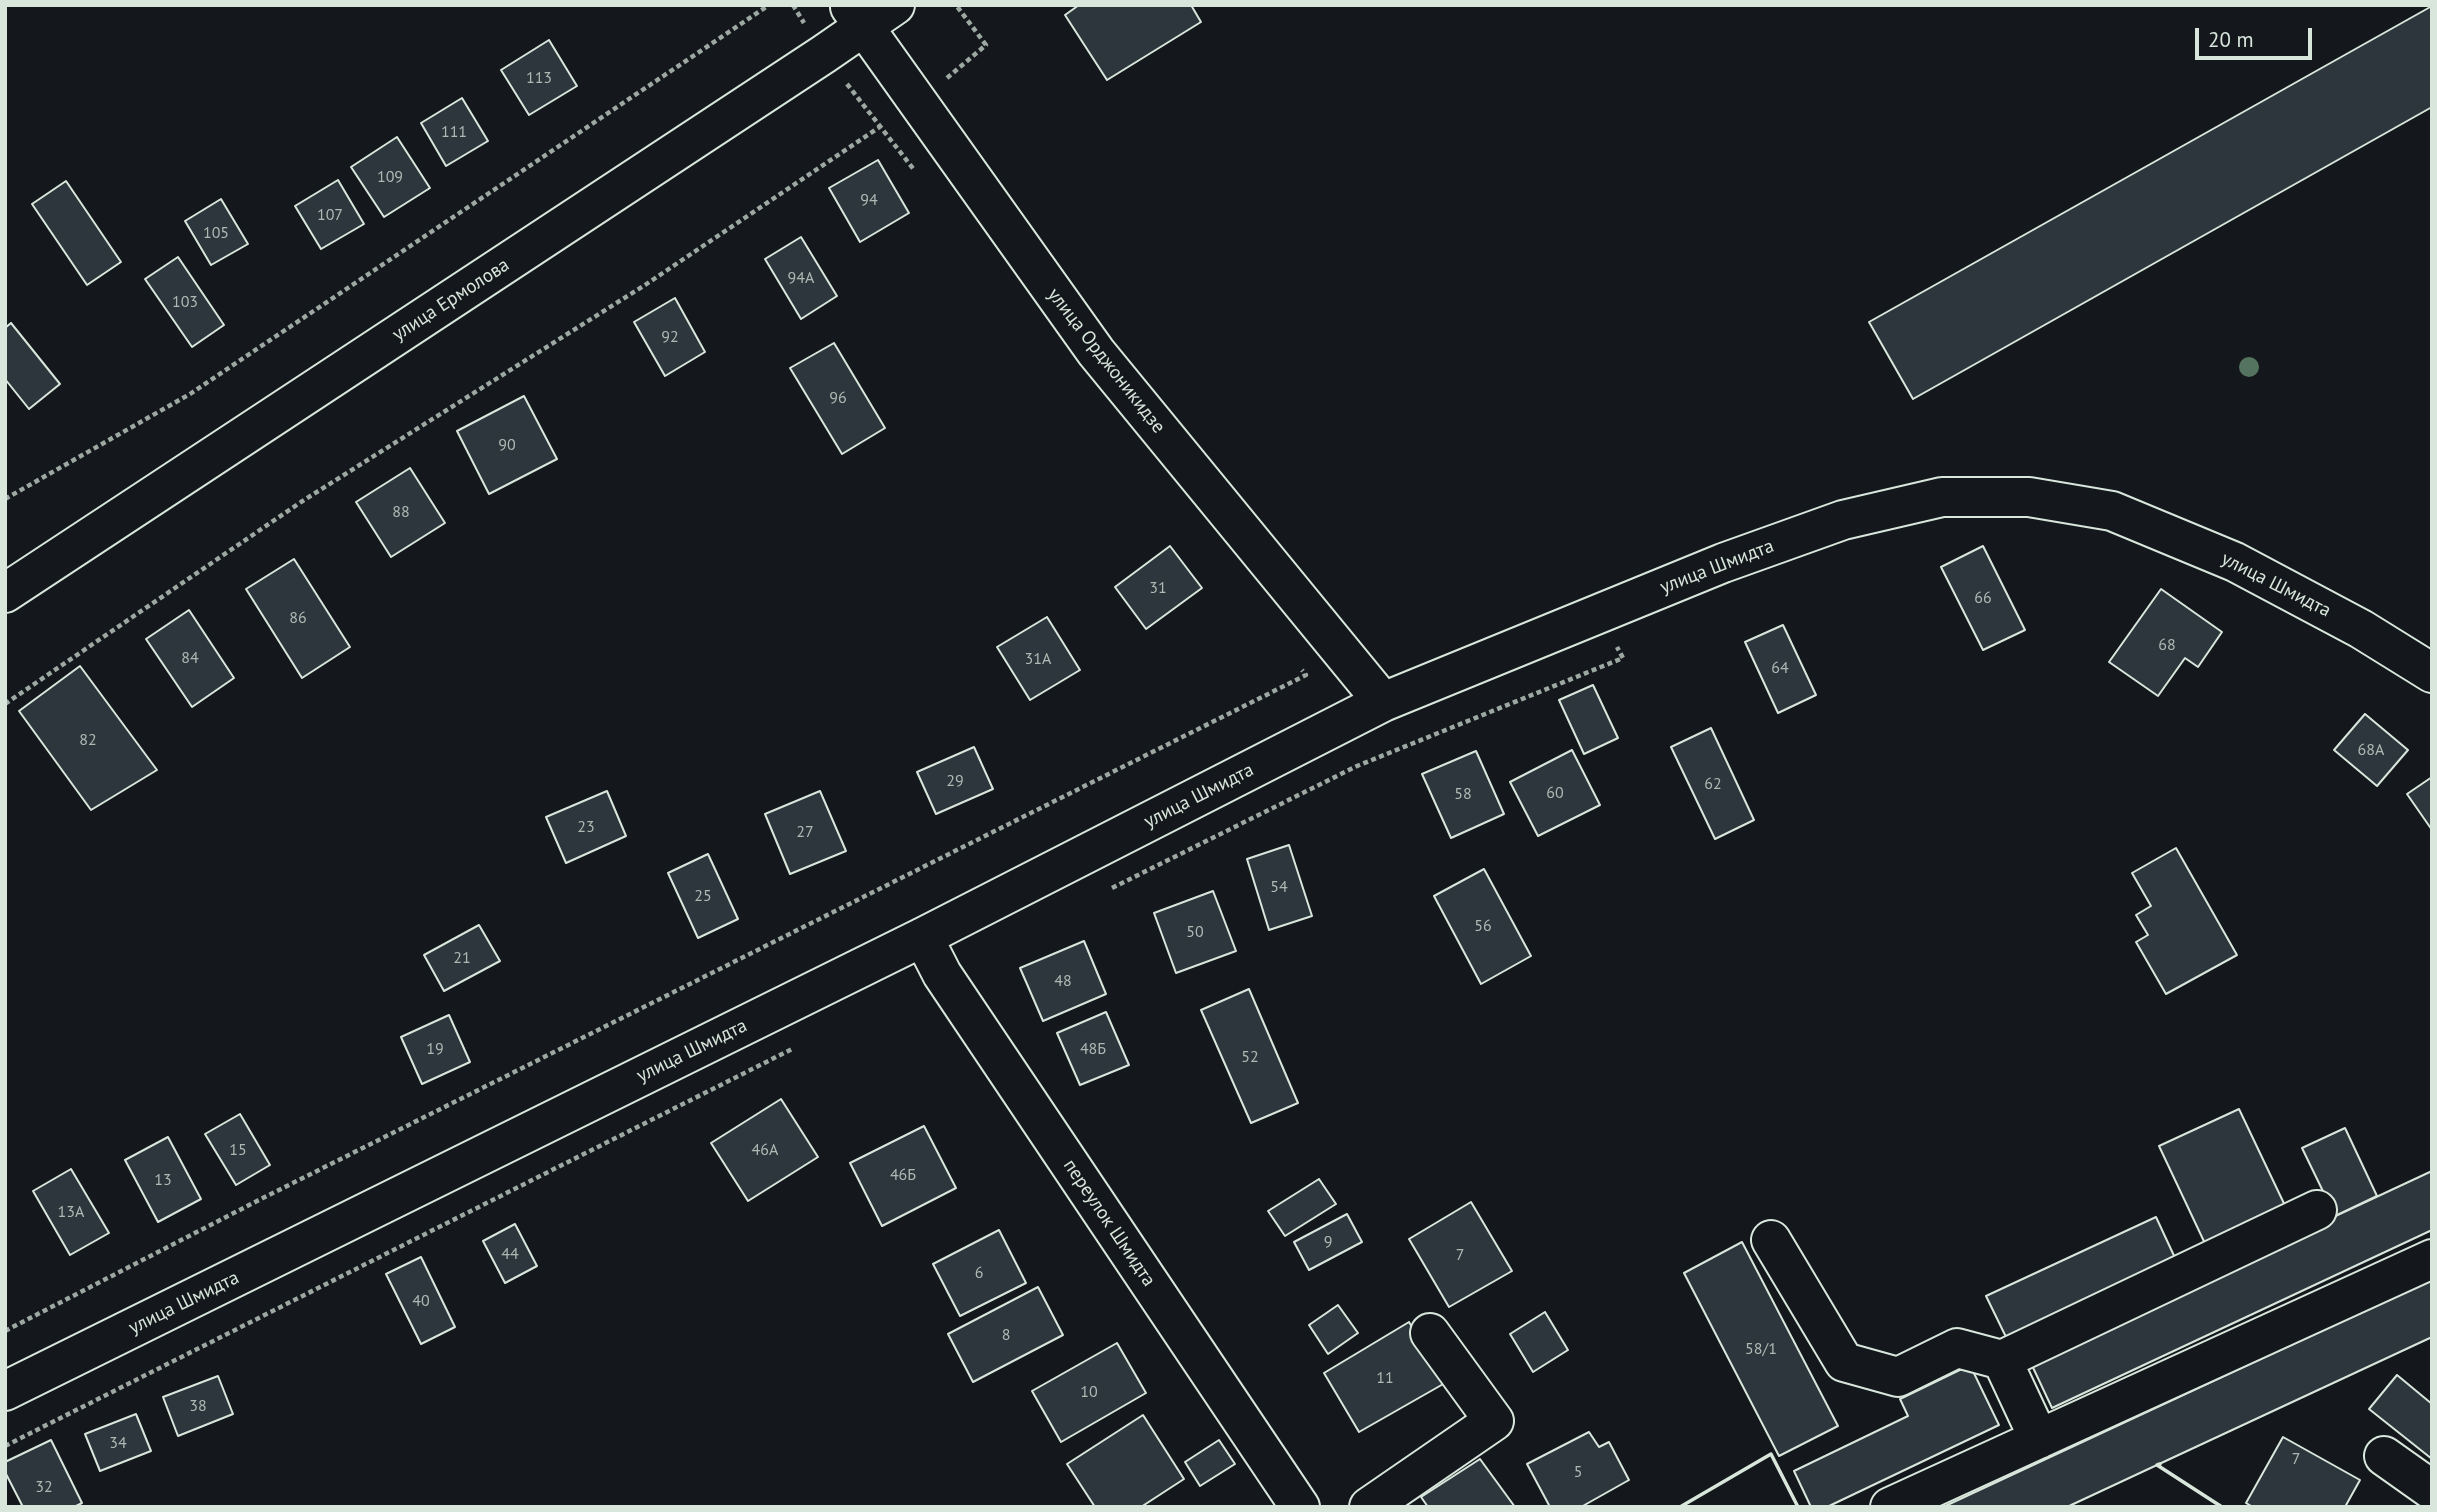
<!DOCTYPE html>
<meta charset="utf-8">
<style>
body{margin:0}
#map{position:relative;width:2437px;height:1512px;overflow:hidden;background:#14181c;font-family:"PT Sans",sans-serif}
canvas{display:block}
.frame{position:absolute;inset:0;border:7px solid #d8e6dc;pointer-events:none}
.scale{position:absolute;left:2195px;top:28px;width:117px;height:32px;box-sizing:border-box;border:4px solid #d8e6dc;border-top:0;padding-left:9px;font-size:21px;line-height:24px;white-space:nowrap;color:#d8e6dc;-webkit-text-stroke:5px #14181c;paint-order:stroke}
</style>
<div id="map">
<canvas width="2437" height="1512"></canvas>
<div class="frame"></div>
<div class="scale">20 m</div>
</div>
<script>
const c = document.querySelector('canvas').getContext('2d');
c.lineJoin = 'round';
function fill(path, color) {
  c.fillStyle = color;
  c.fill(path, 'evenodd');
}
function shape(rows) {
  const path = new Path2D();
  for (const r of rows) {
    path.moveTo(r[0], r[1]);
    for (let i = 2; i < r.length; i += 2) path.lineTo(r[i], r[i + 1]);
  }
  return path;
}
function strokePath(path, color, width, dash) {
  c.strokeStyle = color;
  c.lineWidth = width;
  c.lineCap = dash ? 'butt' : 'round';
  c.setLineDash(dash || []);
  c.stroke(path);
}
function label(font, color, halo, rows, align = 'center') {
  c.font = font + ' "PT Sans",sans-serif';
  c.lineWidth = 5;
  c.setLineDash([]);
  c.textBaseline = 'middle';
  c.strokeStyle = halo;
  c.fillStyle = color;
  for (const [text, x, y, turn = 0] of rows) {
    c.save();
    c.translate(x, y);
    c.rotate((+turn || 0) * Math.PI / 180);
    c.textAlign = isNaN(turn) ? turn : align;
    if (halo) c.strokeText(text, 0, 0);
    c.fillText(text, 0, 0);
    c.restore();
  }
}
const building = shape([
 [1079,5,1191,5,1201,22,1107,80,1065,15,1079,5],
 [2432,6,2432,107,1913,399,1869,322,2432,6],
 [549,40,577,86,529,115,501,70,549,40],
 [462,98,488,141,446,166,421,123,462,98],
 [397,137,430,188,384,217,351,167,397,137],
 [878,160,909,213,860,242,829,188,878,160],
 [338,180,364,224,321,249,295,206,338,180],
 [66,181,121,262,87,285,32,204,66,181],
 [221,199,248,244,211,265,185,221,221,199],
 [801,237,837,296,801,319,765,259,801,237],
 [178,257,224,325,192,347,145,279,178,257],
 [675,298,705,352,665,376,634,322,675,298],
 [11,323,60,384,29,409,5,379,5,328,11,323],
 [834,343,885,428,842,454,790,368,834,343],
 [524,396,557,459,489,494,457,431,524,396],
 [410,468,445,523,391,557,356,502,410,468],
 [1170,546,1202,588,1146,629,1115,587,1170,546],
 [1983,546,2025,630,1983,650,1941,567,1983,546],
 [294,559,350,647,302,678,246,589,294,559],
 [2161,589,2222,632,2198,667,2185,658,2158,696,2109,662,2161,589],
 [189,610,234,678,192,707,146,639,189,610],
 [1047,617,1080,670,1030,700,997,647,1047,617],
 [1783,625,1816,695,1778,713,1745,642,1783,625],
 [80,666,157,770,91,810,19,711,80,666],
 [1593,685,1618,738,1584,754,1559,700,1593,685],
 [2365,714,2408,750,2377,786,2334,750,2365,714],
 [1711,728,1754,820,1715,839,1671,747,1711,728],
 [974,747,993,789,936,814,917,772,974,747],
 [1572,750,1600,805,1538,836,1510,782,1572,750],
 [1476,751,1504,814,1451,838,1422,774,1476,751],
 [2432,777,2432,830,2407,794,2432,777],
 [607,791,626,836,566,863,546,817,607,791],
 [820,791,846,851,790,874,765,814,820,791],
 [1289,845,1312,916,1269,930,1247,859,1289,845],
 [2176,848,2237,955,2166,994,2136,942,2148,935,2136,915,2151,906,2132,873,2176,848],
 [708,854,738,919,698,938,668,873,708,854],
 [1484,869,1531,956,1481,984,1434,896,1484,869],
 [1213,891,1236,951,1176,973,1154,913,1213,891],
 [479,925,500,961,444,991,424,955,479,925],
 [1084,941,1106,994,1043,1021,1020,968,1084,941],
 [1249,989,1298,1103,1251,1123,1201,1010,1249,989],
 [1106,1012,1129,1065,1080,1085,1057,1033,1106,1012],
 [449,1015,470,1062,422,1084,401,1037,449,1015],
 [781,1099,818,1157,748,1201,711,1143,781,1099],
 [2239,1109,2289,1214,2209,1252,2159,1146,2239,1109],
 [240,1114,270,1165,236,1185,205,1134,240,1114],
 [924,1126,956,1188,882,1226,850,1163,924,1126],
 [2345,1128,2377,1196,2335,1216,2302,1148,2345,1128],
 [168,1137,201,1199,158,1222,125,1160,168,1137],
 [71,1169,109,1233,70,1255,33,1191,71,1169],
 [2432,1171,2432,1230,2052,1408,2029,1359,2432,1171],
 [1319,1179,1336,1204,1285,1236,1268,1211,1319,1179],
 [1471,1202,1512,1271,1449,1307,1409,1239,1471,1202],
 [1347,1214,1362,1242,1309,1270,1294,1242,1347,1214],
 [2156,1217,2176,1260,2007,1339,1986,1296,2156,1217],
 [515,1224,537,1266,505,1283,483,1241,515,1224],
 [999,1230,1026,1283,960,1316,933,1264,999,1230],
 [1742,1242,1838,1426,1779,1456,1684,1273,1742,1242],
 [421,1257,455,1327,421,1344,386,1274,421,1257],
 [2432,1279,2432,1337,2157,1465,2067,1507,1943,1507,2432,1279],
 [1038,1287,1063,1335,973,1382,948,1334,1038,1287],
 [1338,1305,1358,1333,1328,1354,1309,1325,1338,1305],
 [1545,1312,1568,1350,1533,1372,1510,1334,1545,1312],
 [1409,1322,1445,1383,1359,1432,1324,1373,1409,1322],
 [1117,1343,1146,1393,1061,1442,1032,1391,1117,1343],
 [1970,1365,1999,1425,1827,1507,1811,1507,1794,1471,1908,1416,1900,1399,1970,1365],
 [2397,1375,2432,1404,2432,1459,2369,1409,2397,1375],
 [218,1376,233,1414,178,1436,163,1397,218,1376],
 [136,1414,151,1451,100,1471,85,1434,136,1414],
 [1143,1415,1184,1479,1141,1507,1095,1507,1067,1464,1143,1415],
 [1589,1432,1599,1447,1609,1442,1629,1480,1581,1507,1550,1507,1527,1464,1589,1432],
 [2283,1437,2360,1480,2345,1507,2253,1507,2246,1503,2283,1437],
 [51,1440,82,1503,74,1507,23,1507,5,1472,5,1462,51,1440],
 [1219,1440,1235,1464,1200,1486,1185,1462,1219,1440],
 [1480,1459,1515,1507,1428,1507,1421,1497,1480,1459]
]);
const path = shape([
 [793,5,804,23],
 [947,78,986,45,956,5],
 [847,84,915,171],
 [5,499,190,394,769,5],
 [5,704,301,502,645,285,881,126],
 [1112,888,1357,766,1623,658,1617,647],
 [5,1331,257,1201,1306,675,1302,670],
 [5,1446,792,1049]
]);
const minor = shape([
 [850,7,1096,352,1383,702],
 [5,593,824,54,895,5],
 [923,937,942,974,1300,1507],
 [1771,1240,1844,1362,1898,1377,1957,1348,2002,1360,2039,1439],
 [2002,1360,2317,1210],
 [5,1391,923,937,1383,702,1723,563,1843,520,1942,497,2029,497,2112,511,2235,562,2361,629,2432,673],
 [2384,1456,2432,1490],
 [1369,1507,1494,1421,1430,1333],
 [1890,1507,2432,1259]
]);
const wall = shape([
 [2160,1464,2157,1465,2222,1507],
 [1680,1507,1771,1454,1798,1507]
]);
const trees = [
 [2249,367]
];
const numberNames = [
 ["113",539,78],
 ["111",454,132],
 ["109",390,177],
 ["94",869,200],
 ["107",330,215],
 ["105",216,233],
 ["94А",801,278],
 ["103",185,302],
 ["92",670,337],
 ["96",838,398],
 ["90",507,445],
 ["88",401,512],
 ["31",1158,588],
 ["66",1983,598],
 ["86",298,618],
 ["68",2167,645],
 ["84",190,658],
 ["31А",1038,659],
 ["64",1780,668],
 ["82",88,740],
 ["68А",2371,750],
 ["29",955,781],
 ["62",1713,784],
 ["60",1555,793],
 ["58",1463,794],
 ["23",586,827],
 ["27",805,832],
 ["54",1279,887],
 ["25",703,896],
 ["56",1483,926],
 ["50",1195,932],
 ["21",462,958],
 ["48",1063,981],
 ["19",435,1049],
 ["48Б",1093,1049],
 ["52",1250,1057],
 ["15",238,1150],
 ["46А",765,1150],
 ["46Б",903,1175],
 ["13",163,1180],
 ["13А",71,1212],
 ["9",1328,1242],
 ["44",510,1254],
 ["7",1460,1255],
 ["6",979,1273],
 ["40",421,1301],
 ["8",1006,1335],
 ["58/1",1761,1349],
 ["11",1385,1378],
 ["10",1089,1392],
 ["38",198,1406],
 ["34",118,1443],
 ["7",2296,1459],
 ["5",1578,1472],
 ["32",44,1487]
];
const streetNames = [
 ["улица Ермолова",451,300,-33],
 ["улица Орджоникидзе",1106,361,52],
 ["улица Шмидта",1717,567,-21],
 ["улица Шмидта",2276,585,27],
 ["улица Шмидта",1199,796,-27],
 ["улица Шмидта",692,1051,-26],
 ["переулок Шмидта",1109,1223,56],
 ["улица Шмидта",184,1303,-26]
];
fill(building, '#2c363c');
strokePath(building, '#d8e6dc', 2);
strokePath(minor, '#d8e6dc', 42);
strokePath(path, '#9da8a2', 4.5, [5, 3.5]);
strokePath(minor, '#14181c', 38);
strokePath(wall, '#d8e6dc', 3.5);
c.fillStyle = '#55745f';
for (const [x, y] of trees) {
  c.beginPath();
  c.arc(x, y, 10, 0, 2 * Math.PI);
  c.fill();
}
label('16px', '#adbab4', null, numberNames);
label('19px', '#d8e6dc', '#14181c', streetNames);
</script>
